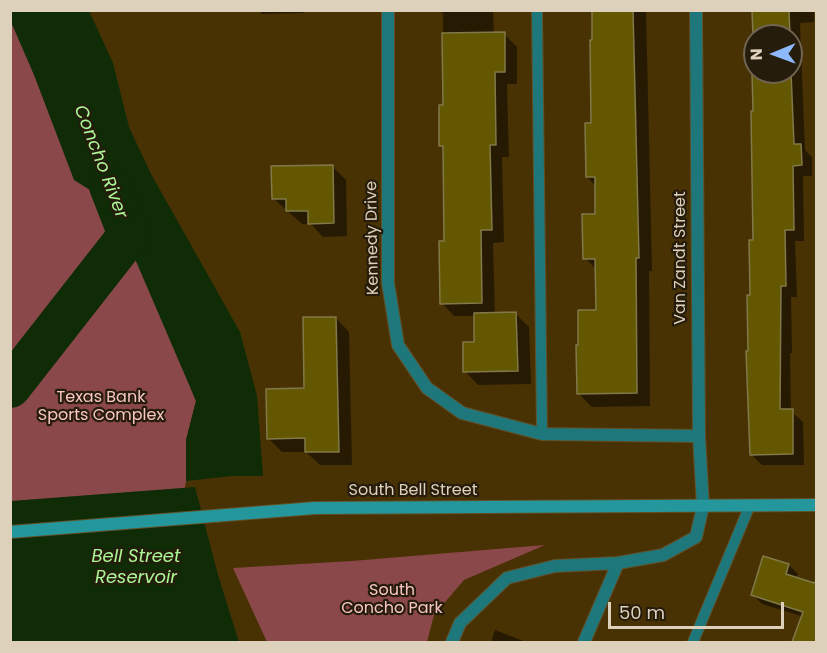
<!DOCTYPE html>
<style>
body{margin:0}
#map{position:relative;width:827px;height:653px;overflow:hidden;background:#483204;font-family:Poppins,sans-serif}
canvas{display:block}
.frame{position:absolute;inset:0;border:12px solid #ded1bb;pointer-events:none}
.north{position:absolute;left:743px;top:24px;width:60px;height:60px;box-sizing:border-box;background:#261c0b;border:2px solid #706451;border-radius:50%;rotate:269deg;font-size:16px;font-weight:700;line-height:24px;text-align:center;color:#ded1bb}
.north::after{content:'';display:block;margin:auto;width:21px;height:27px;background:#8eb9fd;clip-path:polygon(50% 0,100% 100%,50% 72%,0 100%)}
.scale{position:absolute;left:608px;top:602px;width:176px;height:27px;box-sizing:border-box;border:3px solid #ded1bb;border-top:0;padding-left:8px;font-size:18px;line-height:21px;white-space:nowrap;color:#ded1bb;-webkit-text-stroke:4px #261c0b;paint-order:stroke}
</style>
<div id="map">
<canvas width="827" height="653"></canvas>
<div class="frame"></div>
<div class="north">N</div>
<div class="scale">50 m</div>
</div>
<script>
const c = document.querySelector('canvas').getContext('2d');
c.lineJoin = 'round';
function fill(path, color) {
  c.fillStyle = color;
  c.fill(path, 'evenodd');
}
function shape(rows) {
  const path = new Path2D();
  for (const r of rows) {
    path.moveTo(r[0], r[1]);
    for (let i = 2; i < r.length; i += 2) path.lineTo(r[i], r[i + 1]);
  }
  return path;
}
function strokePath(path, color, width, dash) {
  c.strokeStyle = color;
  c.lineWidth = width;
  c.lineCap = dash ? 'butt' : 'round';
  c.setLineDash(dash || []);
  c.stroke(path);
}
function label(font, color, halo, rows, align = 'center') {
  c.font = font + ' Poppins,sans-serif';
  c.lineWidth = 4.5;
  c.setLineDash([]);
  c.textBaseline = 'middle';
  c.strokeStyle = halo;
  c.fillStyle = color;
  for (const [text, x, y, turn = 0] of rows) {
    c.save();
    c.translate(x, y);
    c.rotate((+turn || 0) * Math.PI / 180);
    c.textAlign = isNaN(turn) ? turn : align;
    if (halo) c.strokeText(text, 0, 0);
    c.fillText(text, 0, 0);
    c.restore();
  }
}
const green = shape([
 [10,11,40,11,196,401,186,440,186,481,175,551,11,559],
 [545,545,464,580,434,615,427,642,267,642,233,568,352,561]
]);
const water = shape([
 [10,11,89,11,113,63,129,127,151,174,240,332,257,396,263,476,232,476,186,481,186,440,196,401,111,203,74,180,34,75,11,22],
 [195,487,218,575,239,642,11,642,11,501]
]);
const shadow = shape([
 [259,10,304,10,304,13,262,14],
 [440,10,493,10,494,34,504,34,517,47,517,84,507,84,509,157,502,157,504,242,493,243,495,314,516,314,529,327,531,384,478,385,465,371,476,343,475,316,454,316,442,303,446,242,444,149,441,145,444,107,443,14],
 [594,10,646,10,652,271,649,271,650,406,592,407,578,393,580,346,597,312,597,270,585,258,597,215,596,186,587,177,592,125],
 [754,10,814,10,814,22,800,23,805,150,812,157,812,176,803,176,804,241,795,241,797,297,791,297,792,353,790,353,791,411,803,422,804,465,762,465,751,454,749,353,754,242,755,112,752,27,754,27],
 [755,36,791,36,791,72,755,72],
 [332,166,346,180,347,236,323,237,311,224,302,224,273,198],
 [336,318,349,332,352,465,320,465,306,452,282,452,268,438,306,390],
 [789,565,798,574,796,579,816,586,816,642,793,642,801,616,762,604,753,595],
 [495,630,526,642,491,642]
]);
const river = shape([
 [10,387,129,235,110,186]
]);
const building = shape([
 [592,10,633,10,639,258,636,258,637,393,577,394,576,345,578,345,578,310,596,310,595,259,583,259,582,214,595,214,595,177,586,177,585,123,591,123,590,40,592,40,592,10],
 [752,10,789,10,790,36,753,36,752,10],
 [505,32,505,72,495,72,496,145,490,145,492,230,481,230,482,303,440,304,439,241,444,241,443,146,439,146,439,105,443,105,442,33,505,32],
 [752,72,791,72,794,144,801,144,802,165,793,166,794,230,785,230,786,286,781,286,780,409,793,409,793,454,750,455,746,351,748,351,747,295,750,295,749,240,753,240,751,111,753,111,752,72],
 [333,165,334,223,308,224,308,211,286,211,286,199,272,199,271,166,333,165],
 [516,312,518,371,463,372,463,342,474,342,474,313,516,312],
 [303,317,336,317,339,452,305,452,305,438,267,439,266,389,304,388,303,317],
 [763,556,789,564,786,574,814,583,816,581,816,642,792,642,803,612,751,595,763,556]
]);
const service = shape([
 [537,10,542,434],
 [693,642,750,505]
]);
const minor = shape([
 [388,10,388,283,398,345,427,388,462,413,542,434,699,436],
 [452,642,460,623,507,578,555,566,618,563],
 [584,642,618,563,663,555,696,537,703,506,699,436,696,10]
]);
const secondary = shape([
 [10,532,315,508,816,505]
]);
const streetNames = [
 ["Kennedy Drive",373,238,-91],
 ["Van Zandt Street",681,258,-90],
 ["South Bell Street",413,491]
];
const parkNames = [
 ["Texas Bank",101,398],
 ["Sports Complex",101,416],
 ["South",392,591],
 ["Concho Park",392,609]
];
const waterNames = [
 ["Concho River",100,162,69],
 ["Bell Street",136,557],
 ["Reservoir",136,578]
];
fill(green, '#8b484a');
fill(water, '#0f2c07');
fill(shadow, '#0007');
strokePath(river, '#0f2c07', 42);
fill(building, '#645701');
strokePath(building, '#81794a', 1.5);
strokePath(service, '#634f25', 12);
strokePath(minor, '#634f25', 14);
strokePath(secondary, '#634f25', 14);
strokePath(service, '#1e777b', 10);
strokePath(minor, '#1e777b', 12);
strokePath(secondary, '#24979c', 12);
label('16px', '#ded1bb', '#261c0b', streetNames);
label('16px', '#f8c5c4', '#261c0b', parkNames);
label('italic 18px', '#aaf797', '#261c0b', waterNames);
</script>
